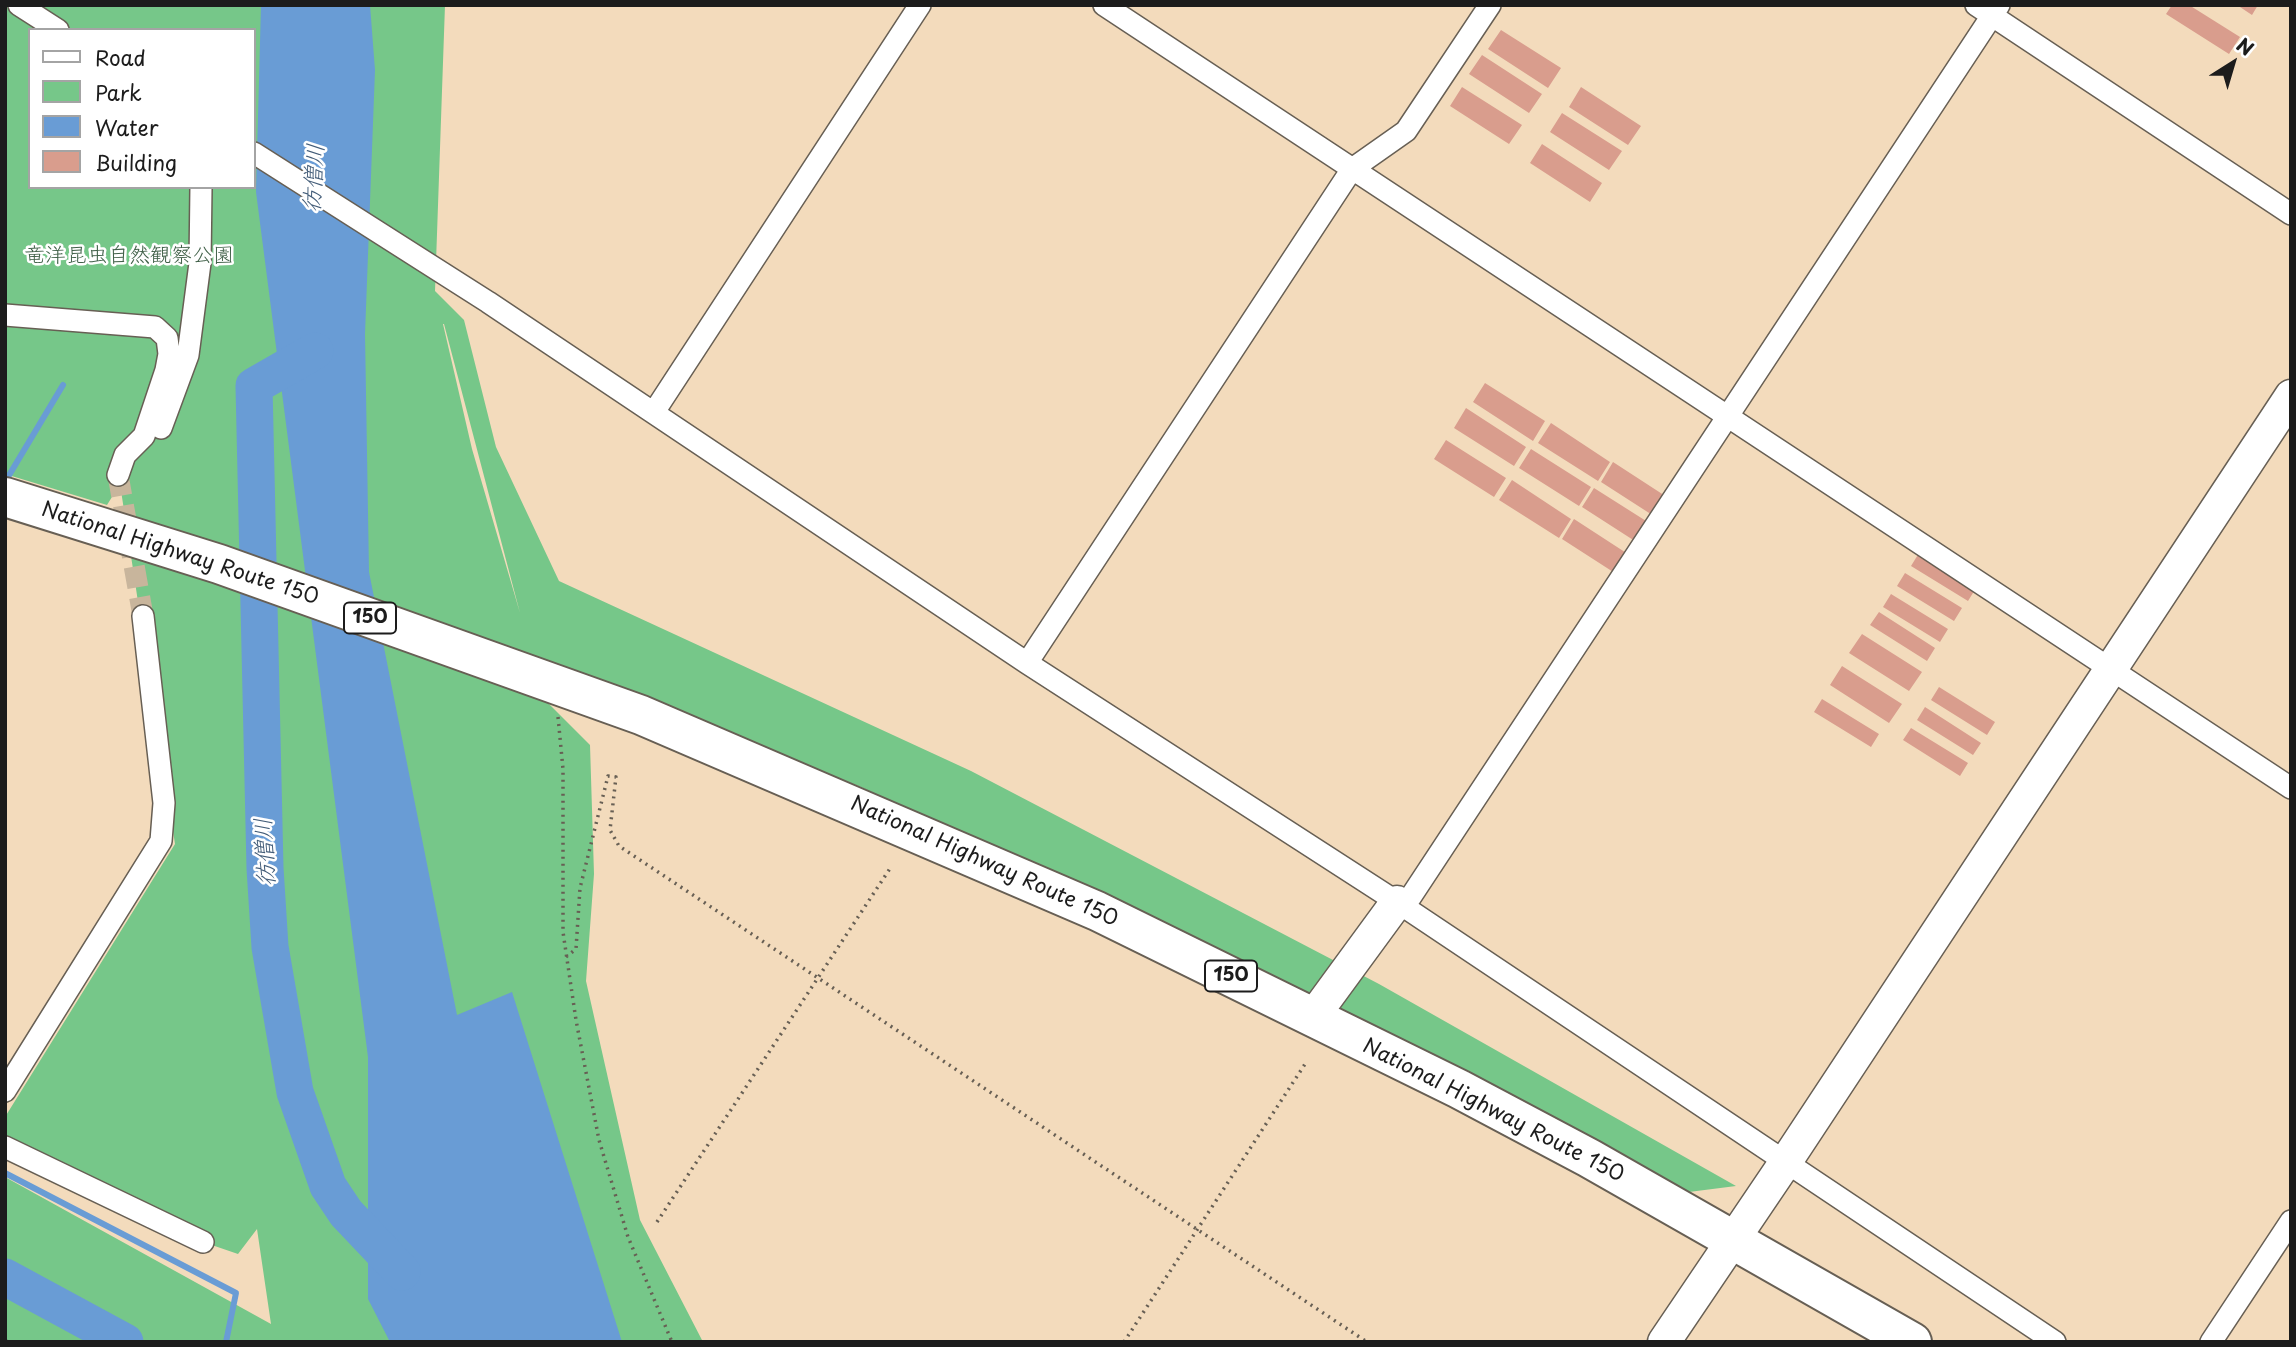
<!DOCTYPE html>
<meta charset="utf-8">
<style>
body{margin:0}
#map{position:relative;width:2296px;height:1347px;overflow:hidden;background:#f3dbbc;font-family:"Playpen Sans",sans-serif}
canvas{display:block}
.frame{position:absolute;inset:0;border:7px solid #1c1c1c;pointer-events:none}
.legend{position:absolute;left:28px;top:28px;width:228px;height:161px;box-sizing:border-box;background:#fff;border:2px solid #a4a4a4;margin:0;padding:9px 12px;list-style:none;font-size:21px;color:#1c1c1c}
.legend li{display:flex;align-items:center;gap:14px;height:35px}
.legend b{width:35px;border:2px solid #a4a4a4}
.north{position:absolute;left:2198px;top:28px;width:70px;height:70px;-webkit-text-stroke:5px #fff;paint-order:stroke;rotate:37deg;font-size:19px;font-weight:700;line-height:28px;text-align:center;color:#1c1c1c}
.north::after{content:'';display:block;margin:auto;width:24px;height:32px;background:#1c1c1c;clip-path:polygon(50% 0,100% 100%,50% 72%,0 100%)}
</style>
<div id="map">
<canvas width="2296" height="1347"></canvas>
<div class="frame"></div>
<ul class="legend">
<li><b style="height:9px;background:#fff"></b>Road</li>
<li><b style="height:19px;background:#76c789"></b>Park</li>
<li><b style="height:19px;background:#699cd5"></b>Water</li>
<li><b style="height:19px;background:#d99d8d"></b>Building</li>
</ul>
<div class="north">N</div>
</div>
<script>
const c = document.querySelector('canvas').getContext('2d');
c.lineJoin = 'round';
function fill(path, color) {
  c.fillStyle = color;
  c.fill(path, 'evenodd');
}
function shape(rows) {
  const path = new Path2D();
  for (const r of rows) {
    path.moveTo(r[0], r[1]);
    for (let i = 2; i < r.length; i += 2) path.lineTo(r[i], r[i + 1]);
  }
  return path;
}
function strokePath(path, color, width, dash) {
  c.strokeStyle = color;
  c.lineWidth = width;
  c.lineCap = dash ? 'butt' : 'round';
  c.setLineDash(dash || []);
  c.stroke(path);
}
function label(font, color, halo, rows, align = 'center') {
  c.font = font + ' "Playpen Sans","Klee One",sans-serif';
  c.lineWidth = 5;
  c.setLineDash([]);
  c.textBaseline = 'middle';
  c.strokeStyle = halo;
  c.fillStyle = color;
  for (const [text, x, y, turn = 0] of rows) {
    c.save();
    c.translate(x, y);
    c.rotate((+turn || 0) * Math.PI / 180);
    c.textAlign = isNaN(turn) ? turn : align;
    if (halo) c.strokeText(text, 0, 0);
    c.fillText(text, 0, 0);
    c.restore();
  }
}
const green = shape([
 [5,5,445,5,435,291,464,320,496,447,559,581,971,771,1379,984,1736,1186,1681,1193,1217,956,861,787,533,657,547,702,590,745,594,874,586,981,640,1220,703,1342,5,1342,5,1177,271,1324,257,1229,238,1254,203,1242,5,1137,5,1117,175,844,120,484,107,505,5,474],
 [30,30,254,30,254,187,30,187],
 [443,324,444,324,520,613,472,449]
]);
const water = shape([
 [261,5,370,5,375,70,365,334,369,572,457,1015,512,992,622,1342,390,1342,368,1299,368,1057,256,192]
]);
const stream = shape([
 [5,482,63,385],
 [5,1173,236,1293,226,1342]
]);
const river = shape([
 [315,351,254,386,265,868,270,947,295,1092,328,1186,346,1213,402,1272],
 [5,1277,125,1342]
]);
const building = shape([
 [2172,5,2189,5,2240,37,2229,54,2166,14],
 [2237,5,2258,5,2252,15],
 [1501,30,1561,68,1548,88,1488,49],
 [1482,55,1542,94,1529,113,1469,74],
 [1462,87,1522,125,1509,144,1450,106],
 [1581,87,1641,126,1628,145,1569,107],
 [1562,113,1622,151,1609,170,1550,132],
 [1542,144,1602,183,1590,202,1530,163],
 [1485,383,1545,421,1533,441,1473,402],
 [1466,408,1526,447,1514,466,1454,428],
 [1551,423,1610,462,1598,481,1538,443],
 [1446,440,1506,478,1494,497,1434,459],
 [1531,449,1591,487,1579,506,1519,468],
 [1613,462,1673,501,1660,520,1601,482],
 [1512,480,1571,519,1559,538,1499,500],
 [1594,488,1654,526,1641,545,1582,507],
 [1574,519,1634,558,1621,577,1562,539],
 [1919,553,1976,588,1968,601,1911,566],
 [1905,573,1962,608,1954,621,1897,586],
 [1891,594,1948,629,1940,642,1883,607],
 [1879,612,1935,648,1927,661,1870,625],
 [1862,634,1922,672,1909,691,1849,653],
 [1842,666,1902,704,1889,723,1830,685],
 [1939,687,1995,722,1987,735,1931,700],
 [1822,699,1879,734,1871,747,1814,712],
 [1925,707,1981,743,1973,755,1917,720],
 [1911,728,1968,763,1960,776,1903,740]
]);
const streetTunnel = shape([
 [118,475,143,616]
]);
const path = shape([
 [558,717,563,769,563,932,576,1020,599,1140,628,1237,672,1342],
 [566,957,576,949,580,888,608,776,616,777,610,830,619,846,1367,1342],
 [657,1222,891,867],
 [5,1340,8,1342],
 [1124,1342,1307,1061]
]);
const street = shape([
 [19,5,58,30],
 [1104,5,2291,788],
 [1976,5,2291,214],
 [254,153,488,302,1027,663,1397,902,2055,1342],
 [5,315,155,327,167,338,169,354,166,370,144,436,125,455,118,475],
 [654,412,920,5],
 [161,428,188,355,200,263,201,187],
 [1027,663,1352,169,1406,131,1490,5],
 [1404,907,1999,5],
 [5,1091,161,841,164,803,143,616],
 [5,1147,203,1242],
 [2211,1342,2291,1221]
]);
const secondary = shape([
 [1312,1018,1397,902],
 [1664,1342,1785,1163,2291,396]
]);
const highway = shape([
 [5,497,219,564,641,715,1097,911,1459,1089,1589,1158,1912,1342]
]);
const shields = [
 [370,618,52],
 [1231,976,52]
];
const shieldNames = [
 ["150",370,618],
 ["150",1231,976]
];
const parkNames = [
 ["竜洋昆虫自然観察公園",129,256]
];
const streetNames = [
 ["National Highway Route 150",180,554,18],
 ["National Highway Route 150",984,862,24],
 ["National Highway Route 150",1493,1111,27]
];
const waterNames = [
 ["彷僧川",315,178,-86],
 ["彷僧川",266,852,-93]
];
fill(green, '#76c789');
fill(water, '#699cd5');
strokePath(stream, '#699cd5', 6);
strokePath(river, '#699cd5', 37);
fill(building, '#d99d8d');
strokePath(streetTunnel, '#c8b59c', 21, [21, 10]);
strokePath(street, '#675f54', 24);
strokePath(secondary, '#675f54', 35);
strokePath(highway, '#675f54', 42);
strokePath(path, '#675f54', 3.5, [2, 5]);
strokePath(street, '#fff', 21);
strokePath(secondary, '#fff', 32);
strokePath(highway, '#fff', 38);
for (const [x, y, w] of shields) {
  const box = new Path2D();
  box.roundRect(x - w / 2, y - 15.5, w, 31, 5);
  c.fillStyle = '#fff';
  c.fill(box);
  strokePath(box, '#1c1c1c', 2);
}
label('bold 19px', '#1c1c1c', null, shieldNames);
label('21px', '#406048', '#fff', parkNames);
label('21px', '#1c1c1c', '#fff', streetNames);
label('italic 23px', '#425c78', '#fff', waterNames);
</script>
